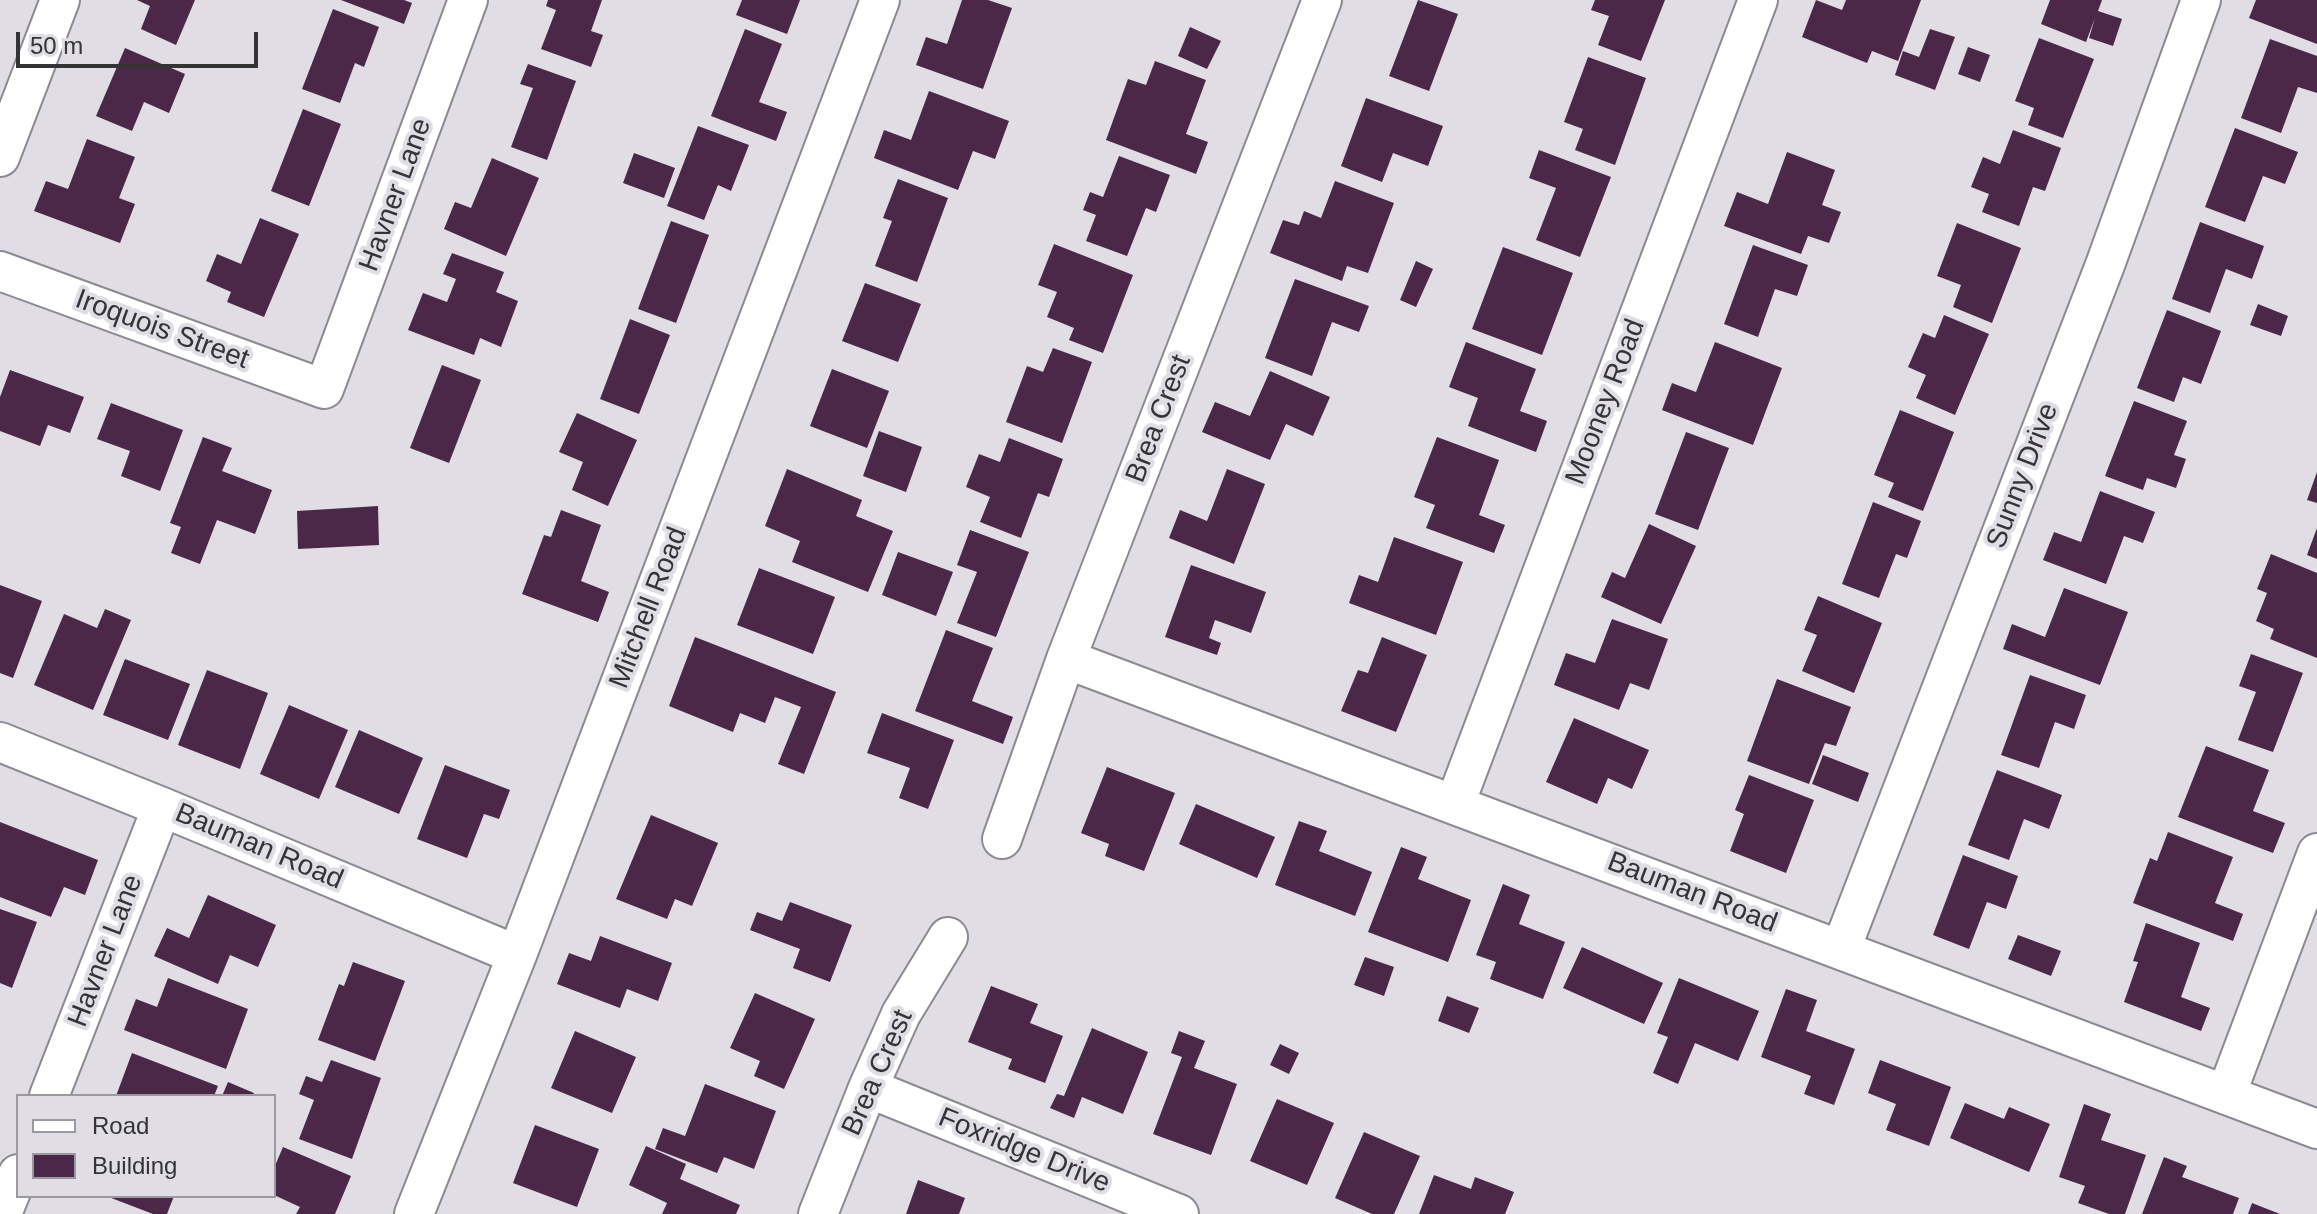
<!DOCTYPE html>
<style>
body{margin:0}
#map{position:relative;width:2317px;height:1214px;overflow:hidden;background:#e0dde5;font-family:Helvetica,sans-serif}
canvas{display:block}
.legend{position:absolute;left:16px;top:1094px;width:260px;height:104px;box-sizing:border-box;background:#e0dde5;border:2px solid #9b999f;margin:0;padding:10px 14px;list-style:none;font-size:24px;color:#343336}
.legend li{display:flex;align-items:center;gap:16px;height:40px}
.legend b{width:40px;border:2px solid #9b999f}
.scale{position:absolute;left:16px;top:32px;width:242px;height:36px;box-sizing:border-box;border:4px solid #343336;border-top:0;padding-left:10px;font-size:24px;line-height:28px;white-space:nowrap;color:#343336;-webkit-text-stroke:6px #e0dde5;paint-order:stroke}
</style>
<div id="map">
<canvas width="2317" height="1214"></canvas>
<ul class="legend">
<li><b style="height:10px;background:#fff"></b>Road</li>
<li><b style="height:22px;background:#4c2848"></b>Building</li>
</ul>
<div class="scale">50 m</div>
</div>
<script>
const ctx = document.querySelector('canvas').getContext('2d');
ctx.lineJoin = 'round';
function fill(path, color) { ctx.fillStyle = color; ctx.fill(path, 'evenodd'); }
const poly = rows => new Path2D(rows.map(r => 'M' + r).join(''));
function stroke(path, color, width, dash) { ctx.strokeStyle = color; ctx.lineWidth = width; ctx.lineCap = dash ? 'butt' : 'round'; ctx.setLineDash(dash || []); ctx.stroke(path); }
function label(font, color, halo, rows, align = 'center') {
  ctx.font = font + ' Helvetica,sans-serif'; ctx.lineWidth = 8; ctx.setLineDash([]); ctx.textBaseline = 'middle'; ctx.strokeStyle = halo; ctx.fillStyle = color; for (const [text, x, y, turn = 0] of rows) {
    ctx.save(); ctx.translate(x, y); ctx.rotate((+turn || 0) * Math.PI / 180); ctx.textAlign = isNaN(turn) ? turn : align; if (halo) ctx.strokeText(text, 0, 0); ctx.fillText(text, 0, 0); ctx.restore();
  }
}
fill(poly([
 [137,0,195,0,176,45,141,29,150,6],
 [341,0,404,0,412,3,404,24],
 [548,0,602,0,591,31,603,35,591,67,541,49,556,10,546,6],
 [742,0,800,0,787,34,736,15],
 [962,0,988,0,1012,8,983,89,916,65,926,37,947,44],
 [1418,0,1458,14,1429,91,1389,76],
 [1595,0,1665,0,1641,61,1598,45,1609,16,1591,10],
 [1816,0,1842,10,1846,0,1921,0,1898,61,1872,51,1867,63,1802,37],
 [2050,0,2102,0,2098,11,2122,19,2113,46,2089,38,2095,18,2086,42,2041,24],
 [2256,0,2317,0,2317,44,2249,18],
 [333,9,379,27,364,67,355,63,340,103,302,89],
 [1190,27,1221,41,1207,69,1178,56],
 [745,29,782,44,759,102,787,112,776,141,711,116],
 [1930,29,1955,37,1935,90,1895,75,1903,51,1919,57],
 [2039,38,2094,59,2063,138,2028,125,2034,108,2015,101],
 [2270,39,2317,56,2317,93,2298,87,2281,133,2241,118],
 [1968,47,1990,55,1980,82,1958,74],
 [125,48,185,74,169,113,144,102,132,131,96,116],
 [1588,57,1646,78,1615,165,1575,150,1583,129,1564,122],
 [1155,61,1206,80,1186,134,1208,142,1196,174,1106,140,1128,79,1146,85],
 [528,64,576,81,547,160,511,147,533,88,520,84],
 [929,91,1009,121,995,159,973,151,958,190,874,158,884,130,911,140],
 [1366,98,1443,126,1428,166,1393,153,1382,182,1341,166],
 [303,109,341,124,309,206,271,191],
 [698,126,749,145,731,191,718,185,704,220,667,206],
 [2235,128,2298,152,2285,184,2263,176,2245,222,2205,207],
 [2013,130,2061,148,2045,191,2033,187,2019,226,1982,212,1989,194,1971,187,1983,157,2000,164],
 [87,139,135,157,119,198,135,204,120,243,34,211,46,181,68,189],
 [1539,150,1611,177,1580,257,1536,240,1556,188,1529,178],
 [1787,152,1835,170,1822,205,1841,212,1829,243,1808,236,1801,254,1724,226,1737,192,1768,204],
 [634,153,675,168,664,198,623,183],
 [1119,156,1170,175,1156,212,1146,208,1127,256,1086,241,1096,215,1083,210,1090,192,1103,197],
 [492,158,539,178,506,256,444,229,455,202,471,208],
 [898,179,948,198,917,282,875,266,892,221,883,218],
 [1335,181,1394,203,1368,273,1347,266,1342,281,1270,253,1283,220,1299,225,1304,211,1321,218],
 [260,218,299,234,264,317,227,302,231,292,206,281,217,254,241,264],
 [671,221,709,235,676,323,638,309],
 [2200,222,2264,246,2252,279,2226,269,2210,313,2172,299],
 [1957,223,2021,248,1992,323,1953,307,1961,285,1937,276],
 [1054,244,1133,275,1103,353,1069,340,1074,328,1047,317,1057,292,1038,285],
 [1753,245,1808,265,1797,296,1775,289,1758,337,1724,324],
 [1503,247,1573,273,1542,355,1472,329],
 [452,253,504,272,496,292,518,301,501,347,480,338,474,355,408,330,423,293,447,302,456,279,443,274],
 [1416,261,1433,269,1416,307,1400,300],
 [1295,279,1369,306,1359,332,1332,322,1312,376,1265,358],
 [865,283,921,304,898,362,842,341],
 [2258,304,2288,316,2281,336,2250,325],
 [2167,310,2221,331,2201,384,2183,377,2174,402,2137,388],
 [1944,315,1989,334,1955,415,1916,398,1926,375,1908,367,1923,333,1935,338],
 [630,319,670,335,639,414,600,399],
 [1466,342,1536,369,1520,411,1547,421,1536,452,1468,426,1478,398,1449,387],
 [1715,342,1782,368,1753,445,1662,410,1672,383,1696,392],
 [1053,348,1092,362,1062,443,1006,422,1027,366,1043,372],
 [442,365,481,380,449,463,410,448],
 [832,369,889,391,867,448,810,426],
 [10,370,84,397,70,433,48,425,40,446,0,431,0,397],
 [1270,371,1330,397,1313,436,1286,424,1270,460,1202,432,1215,402,1250,416],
 [2134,401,2187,421,2174,455,2186,459,2176,488,2147,478,2143,490,2105,476],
 [111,403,183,430,160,491,121,476,130,451,97,439],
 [1900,410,1954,432,1923,511,1888,497,1894,483,1874,475],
 [577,413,637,440,608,506,572,490,583,462,559,452],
 [879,431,922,447,906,492,863,476],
 [1686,432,1729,448,1698,530,1655,514],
 [203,437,232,448,222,471,272,490,255,534,217,520,200,564,171,553,181,527,170,523],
 [1437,437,1499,460,1479,515,1505,525,1494,553,1426,528,1435,505,1414,497],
 [1009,438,1063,459,1049,497,1038,493,1021,538,980,522,990,497,966,487,979,454,1000,462],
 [787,469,862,500,856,516,893,531,868,592,792,562,800,541,765,526],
 [1227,469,1265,484,1234,564,1169,538,1180,510,1207,521],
 [2317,472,2317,503,2307,500],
 [2100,491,2155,512,2143,543,2124,536,2106,584,2043,560,2054,532,2081,542],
 [1873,502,1921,521,1907,558,1896,554,1879,598,1842,584],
 [378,506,379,545,298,549,297,511],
 [561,510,601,525,581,581,609,592,598,622,522,594,544,535,551,537],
 [1649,524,1696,546,1661,624,1601,597,1612,572,1625,578],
 [2317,528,2317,559,2307,555],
 [970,530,1029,552,996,637,957,623,977,572,957,565],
 [1394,537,1463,562,1436,635,1349,603,1359,575,1378,582],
 [898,552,953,572,936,616,882,595],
 [2271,554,2317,573,2317,658,2270,639,2274,629,2256,621,2267,593,2257,589],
 [1191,565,1266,592,1251,633,1215,620,1209,638,1221,643,1217,655,1165,637],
 [759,568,835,597,813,654,737,625],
 [0,585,42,601,13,678,0,673],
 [2064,588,2128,612,2100,685,2003,649,2012,624,2045,637],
 [1818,596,1882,623,1854,693,1802,671,1817,635,1804,630],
 [105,609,131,620,93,710,34,685,64,614,97,628],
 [1612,619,1668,639,1649,690,1630,683,1619,710,1554,685,1566,653,1595,663],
 [946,630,993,648,972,701,1013,717,1003,744,915,711],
 [695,637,836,692,804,774,778,764,801,707,775,697,765,723,740,713,733,732,669,706],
 [1382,637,1427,655,1396,732,1341,711,1358,670,1368,673],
 [2251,654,2303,673,2273,752,2238,740,2256,692,2239,686],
 [125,659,190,684,168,740,103,715],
 [207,670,268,693,240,769,178,745],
 [2030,675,2086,695,2074,729,2055,722,2039,768,2001,755],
 [1777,679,1851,707,1836,746,1825,743,1809,784,1747,761],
 [289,705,348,730,319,799,260,774],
 [882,713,954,740,928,809,899,798,910,768,867,753],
 [1574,718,1649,750,1632,789,1608,778,1597,804,1546,782],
 [359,730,423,758,399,814,335,787],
 [2206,746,2269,770,2253,811,2285,823,2273,853,2178,817],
 [1823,755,1869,773,1858,802,1812,784],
 [445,765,510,790,499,819,484,814,467,858,417,839],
 [1107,767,1175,793,1144,871,1105,856,1109,844,1081,833],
 [1997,770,2062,795,2049,829,2024,819,2009,860,1968,845],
 [1749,775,1814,800,1786,873,1730,851,1744,814,1735,810],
 [1196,804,1275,837,1257,878,1179,844],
 [651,815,718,843,692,906,675,899,667,919,616,899],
 [1299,821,1327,831,1319,851,1372,872,1355,916,1275,885],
 [0,822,98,860,85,895,64,887,51,917,0,897],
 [2168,832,2233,857,2215,903,2243,914,2233,941,2133,903,2150,858,2157,861],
 [1401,847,1427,857,1418,879,1471,900,1448,962,1368,932],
 [1963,855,2018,876,2006,909,1987,902,1969,949,1933,935],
 [1503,884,1530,895,1519,924,1565,942,1543,999,1490,979,1496,962,1476,955],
 [208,895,276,925,258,967,230,955,218,984,154,956,167,928,189,938],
 [790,902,852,925,830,982,793,968,800,949,750,930,757,912,782,921],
 [0,909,37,922,12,988,0,983],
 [2146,923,2200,943,2181,997,2210,1008,2201,1031,2124,1002,2138,962,2133,961],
 [2018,935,2061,951,2051,976,2008,959],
 [600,936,672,963,658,1001,627,989,620,1008,557,984,569,953,591,961],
 [1582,947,1663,983,1644,1024,1563,988],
 [1365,957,1394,967,1384,996,1354,985],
 [353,962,405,981,375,1061,318,1040,339,984,344,986],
 [168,978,248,1009,226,1069,124,1030,136,999,157,1007],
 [1679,978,1759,1011,1738,1061,1695,1043,1678,1084,1653,1073,1668,1037,1657,1033],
 [991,986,1038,1004,1030,1023,1063,1036,1045,1083,1008,1069,1012,1059,968,1042],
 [1786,989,1817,1000,1806,1031,1855,1049,1834,1105,1804,1094,1811,1076,1761,1057],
 [755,993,815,1019,784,1089,754,1076,760,1061,730,1048],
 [1447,996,1479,1008,1469,1033,1438,1021],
 [1092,1028,1148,1052,1123,1114,1082,1097,1074,1118,1050,1108,1057,1094,1064,1096],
 [575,1031,636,1057,612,1113,551,1088],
 [1179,1031,1205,1041,1194,1068,1237,1084,1211,1155,1153,1134,1182,1057,1171,1053],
 [1280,1044,1299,1053,1289,1074,1270,1065],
 [132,1053,218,1086,214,1096,116,1096],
 [331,1060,381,1078,352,1159,299,1139,314,1100,299,1094,306,1076,322,1082],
 [1880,1060,1951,1087,1929,1146,1886,1130,1896,1104,1868,1093],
 [228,1082,254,1093,253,1096,222,1096],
 [705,1084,776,1111,754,1169,724,1157,717,1173,655,1149,663,1128,685,1136],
 [1277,1099,1334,1123,1307,1185,1250,1161],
 [1965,1103,2004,1119,2009,1107,2050,1124,2029,1172,1950,1138],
 [2084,1104,2111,1114,2101,1140,2146,1155,2125,1214,2109,1214,2078,1203,2085,1186,2059,1177],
 [535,1125,599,1149,577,1207,513,1183],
 [1364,1132,1420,1156,1394,1214,1372,1214,1335,1198],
 [646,1146,686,1164,680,1179,740,1205,736,1214,662,1214,667,1203,629,1185],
 [283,1147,351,1176,335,1214,296,1214,300,1207,274,1195,274,1168],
 [2164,1157,2187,1166,2182,1177,2239,1198,2233,1214,2142,1214],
 [1434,1175,1471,1189,1475,1177,1514,1192,1505,1214,1419,1214],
 [918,1180,965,1198,959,1214,906,1214],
 [106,1196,174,1196,167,1214,153,1214],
 [2252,1203,2280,1214,2248,1214]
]), '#4c2848');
const minor = poly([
 [0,157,60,0],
 [0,271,324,389,468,0],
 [1066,659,2317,1129],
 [0,742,162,807,517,955],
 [1455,804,1758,0],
 [1002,839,1066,659,1322,0],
 [1841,949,2105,265,2201,0],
 [868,1088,1179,1214],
 [2226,1095,2317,853],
 [49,1096,162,807],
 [2,1214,18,1174],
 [414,1214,517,955,880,0],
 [818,1214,868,1088,901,1014,948,937]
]);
stroke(minor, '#8c8991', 42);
stroke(minor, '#fff', 38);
label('28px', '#343336', '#e0dde5', [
 ["Havner Lane",396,195,-70],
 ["Iroquois Street",162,330,20],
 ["Mooney Road",1606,402,-69],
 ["Brea Crest",1159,419,-69],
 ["Sunny Drive",2023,476,-69],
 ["Mitchell Road",649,608,-69],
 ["Bauman Road",259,847,23],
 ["Bauman Road",1692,893,21],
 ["Havner Lane",106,951,-69],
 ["Brea Crest",878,1073,-66],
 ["Foxridge Drive",1024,1151,22]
]);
</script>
